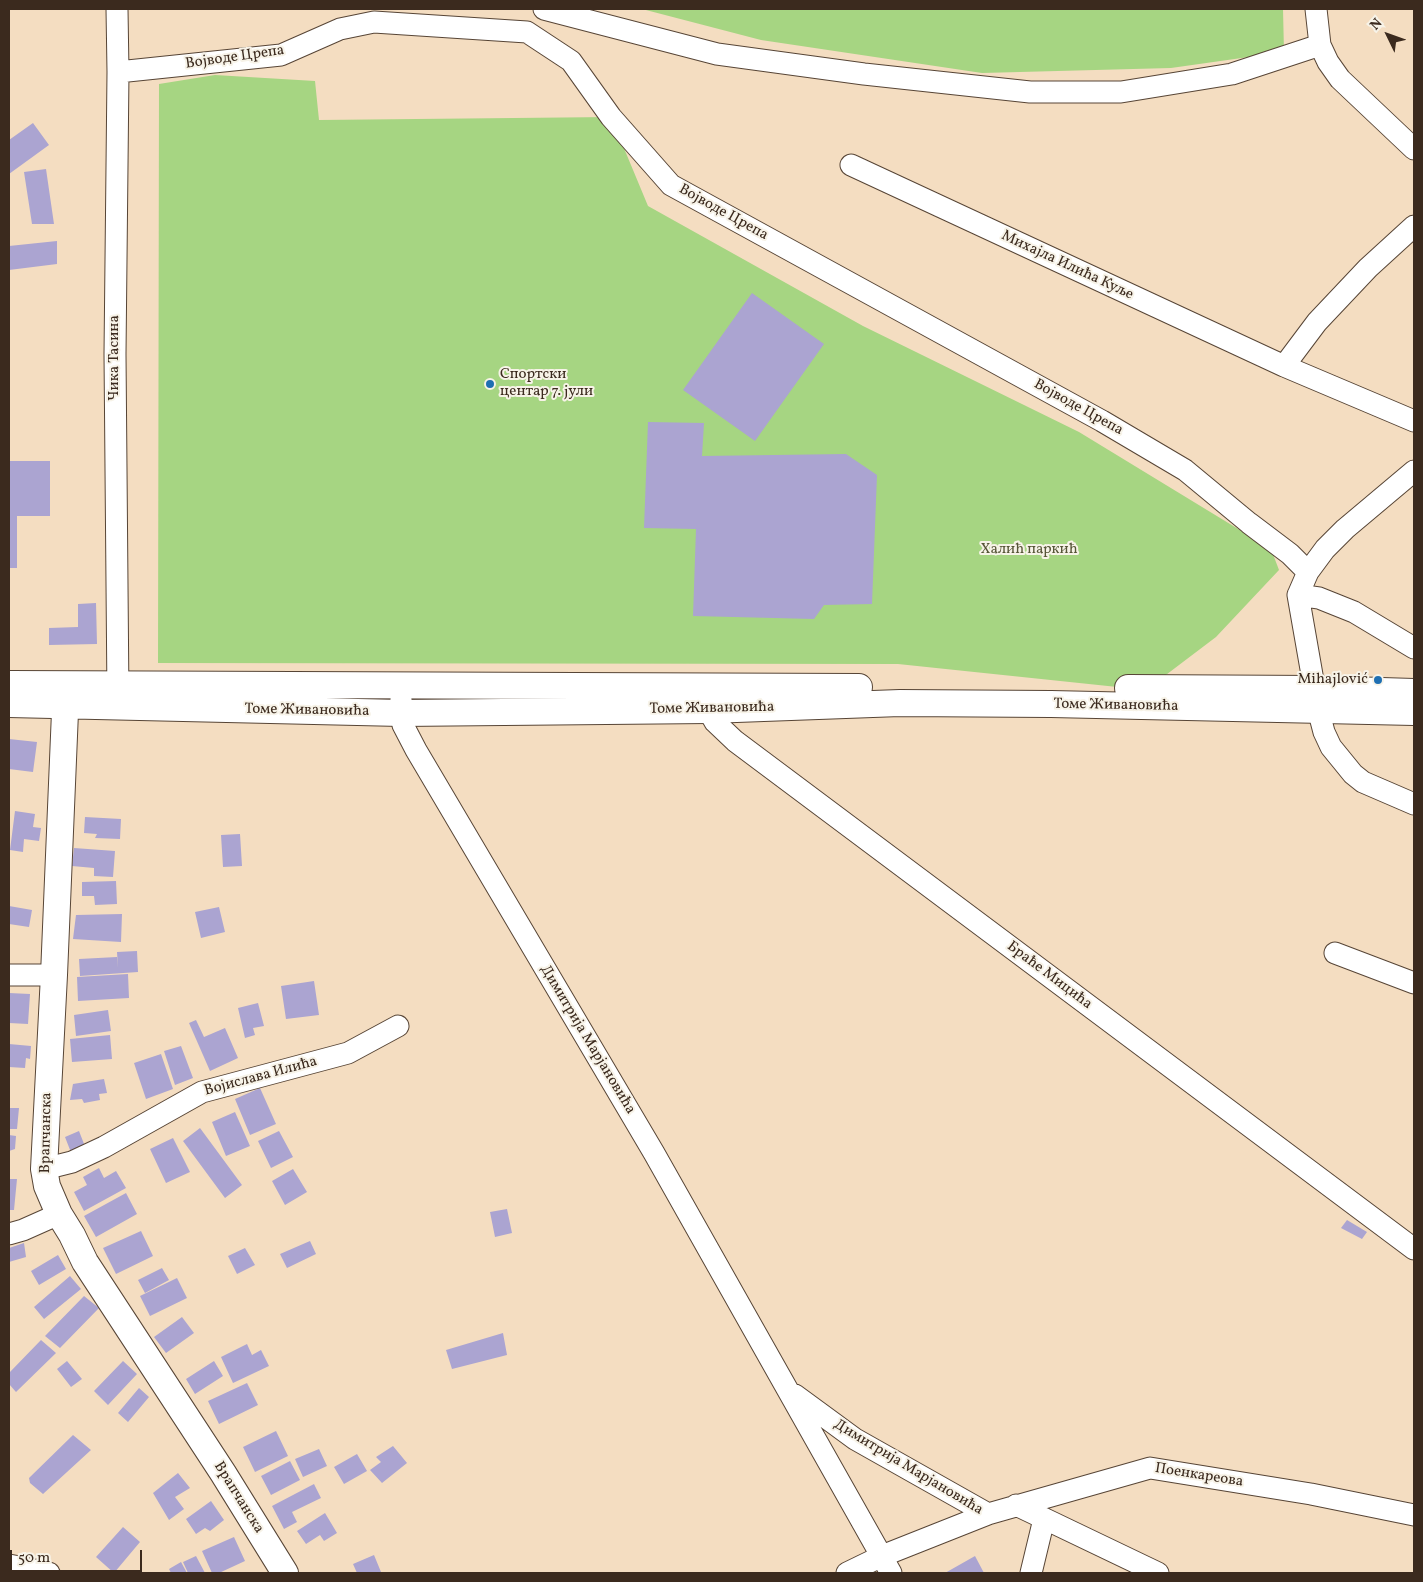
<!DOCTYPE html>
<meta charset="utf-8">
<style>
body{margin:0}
#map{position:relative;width:1423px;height:1582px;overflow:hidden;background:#f4ddc1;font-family:Vollkorn,serif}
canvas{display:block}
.frame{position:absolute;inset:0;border:10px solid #3b2a1e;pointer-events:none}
.north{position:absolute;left:1363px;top:10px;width:50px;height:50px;-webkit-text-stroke:4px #f7f3e8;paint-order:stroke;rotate:312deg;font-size:14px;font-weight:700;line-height:20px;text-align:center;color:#3b2a1e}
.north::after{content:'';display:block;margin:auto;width:18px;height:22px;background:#3b2a1e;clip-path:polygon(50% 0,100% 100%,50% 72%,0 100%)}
.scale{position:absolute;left:10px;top:1550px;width:132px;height:22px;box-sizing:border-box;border:2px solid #3b2a1e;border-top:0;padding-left:6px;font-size:15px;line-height:18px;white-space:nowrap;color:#3b2a1e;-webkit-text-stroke:4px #f7f3e8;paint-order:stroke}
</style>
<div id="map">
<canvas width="1423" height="1582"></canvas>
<div class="frame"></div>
<div class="north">N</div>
<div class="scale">50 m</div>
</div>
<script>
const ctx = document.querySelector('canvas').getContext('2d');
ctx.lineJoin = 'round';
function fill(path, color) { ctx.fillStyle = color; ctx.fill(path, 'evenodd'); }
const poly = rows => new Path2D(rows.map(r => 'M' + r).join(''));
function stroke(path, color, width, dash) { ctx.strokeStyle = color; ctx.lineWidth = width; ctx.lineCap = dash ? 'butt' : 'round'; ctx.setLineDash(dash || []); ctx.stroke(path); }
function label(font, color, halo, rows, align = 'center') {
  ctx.font = font + ' Vollkorn,serif'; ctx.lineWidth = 4; ctx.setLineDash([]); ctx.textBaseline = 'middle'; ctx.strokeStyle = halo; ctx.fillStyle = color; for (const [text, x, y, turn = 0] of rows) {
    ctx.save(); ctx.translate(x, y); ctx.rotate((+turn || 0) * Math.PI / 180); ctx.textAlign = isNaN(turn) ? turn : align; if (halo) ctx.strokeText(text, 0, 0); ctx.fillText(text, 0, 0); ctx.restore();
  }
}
fill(poly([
 [642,9,1283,9,1284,52,1171,68,982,73,761,40],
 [215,75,315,81,319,120,611,117,648,206,863,326,1079,432,1271,549,1279,570,1216,637,1146,690,898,664,158,663,159,84]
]), '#a6d582');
fill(poly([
 [33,123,49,145,9,174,9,140],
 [46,169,54,224,32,224,24,172],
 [57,241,57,264,9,270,9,246],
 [752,293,824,344,755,441,683,390],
 [648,422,704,423,702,456,846,454,877,475,872,604,824,605,814,619,693,616,696,529,644,528],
 [9,461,50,461,50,516,17,516,17,568,9,568],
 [96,603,97,644,49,645,49,628,78,627,78,604],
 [9,739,37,742,33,772,9,769],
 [15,811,35,814,33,827,41,828,39,841,24,839,23,852,10,850],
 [85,817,121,819,120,839,95,838,97,834,84,833],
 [240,834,242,866,223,867,221,835],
 [74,848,115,851,113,877,94,876,94,868,72,866],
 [116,881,117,904,95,905,94,896,82,896,82,882],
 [9,906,32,910,29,927,9,924],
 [219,907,225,932,201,938,195,912],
 [122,914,121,942,73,939,76,915],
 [137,951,138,972,80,976,79,959,117,957,118,968,117,952],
 [128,974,129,998,78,1001,77,977],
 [314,981,319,1015,286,1019,281,986],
 [9,993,30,994,28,1024,9,1023],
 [258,1003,264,1026,253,1028,255,1035,245,1038,238,1008],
 [108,1010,111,1031,76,1036,74,1015],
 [196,1020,204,1037,225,1028,238,1058,210,1071,189,1023],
 [110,1035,112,1059,72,1062,70,1039],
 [9,1044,31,1046,30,1059,26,1058,25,1068,9,1067],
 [181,1046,193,1078,175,1085,164,1051],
 [161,1054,173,1089,146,1099,134,1063],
 [104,1079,107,1093,99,1094,100,1100,84,1103,82,1099,70,1100,73,1084],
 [260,1088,276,1124,250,1135,235,1099],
 [9,1108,19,1108,17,1129,9,1129],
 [235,1112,250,1146,226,1156,212,1122],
 [200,1128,242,1185,225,1198,183,1141],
 [79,1131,86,1149,72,1155,65,1137],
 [279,1131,293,1157,271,1168,258,1141],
 [9,1135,16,1136,15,1149,9,1151],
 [173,1138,190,1172,166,1183,150,1149],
 [99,1168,104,1178,116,1171,126,1188,84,1211,74,1192,87,1185,83,1177],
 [293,1169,307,1192,285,1205,272,1181],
 [9,1179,17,1179,14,1210,9,1210],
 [126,1193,137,1214,96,1237,84,1216],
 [507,1209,512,1233,495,1237,490,1212],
 [1347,1220,1367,1232,1362,1239,1341,1228],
 [141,1231,153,1256,116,1274,103,1248],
 [310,1241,316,1254,287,1268,280,1254],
 [24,1243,26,1257,9,1262,9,1248],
 [245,1248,255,1265,237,1274,228,1256],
 [58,1255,66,1269,39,1285,31,1271],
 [162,1268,169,1280,145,1293,138,1280],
 [70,1276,81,1289,44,1319,34,1307],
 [177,1278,187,1298,150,1316,140,1296],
 [84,1296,99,1308,60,1348,45,1336],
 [182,1317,194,1333,166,1353,154,1337],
 [503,1333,507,1355,452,1369,446,1350],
 [41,1340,56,1353,16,1392,9,1384,9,1373],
 [247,1344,252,1355,261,1350,269,1366,233,1383,221,1357],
 [67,1361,82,1379,71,1387,57,1369],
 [123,1361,137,1374,108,1405,94,1391],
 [214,1361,223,1376,195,1394,186,1379],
 [247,1383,258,1405,219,1424,208,1401],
 [139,1388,149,1397,128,1422,118,1413],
 [276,1431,288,1456,255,1472,243,1447],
 [73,1435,91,1450,43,1494,30,1483,29,1478],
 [393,1446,407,1463,382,1483,370,1470,381,1462,376,1457],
 [319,1449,327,1466,303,1477,295,1459],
 [357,1454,367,1471,344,1484,334,1467],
 [290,1461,300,1480,271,1495,261,1476],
 [178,1473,190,1488,175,1497,184,1509,169,1520,153,1493],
 [314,1484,321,1498,292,1512,297,1522,284,1529,272,1506],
 [211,1501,224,1520,210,1531,205,1528,196,1534,186,1519],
 [325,1513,337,1533,324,1541,320,1535,306,1544,297,1531],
 [123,1527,140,1542,114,1573,96,1557],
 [234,1537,245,1561,219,1573,212,1573,202,1551],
 [374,1555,381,1572,357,1573,353,1564],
 [196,1556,205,1573,188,1573,183,1562],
 [975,1556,984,1573,945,1573],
 [181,1562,187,1573,171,1573,169,1569]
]), '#aba4d1');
const minor = poly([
 [117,9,118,72,115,354,118,699],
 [544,9,717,54,864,74,1030,92,1121,92,1232,74,1320,45],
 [1316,9,1320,45,1328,62,1340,79,1414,149],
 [118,72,281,55,340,29,374,22,527,32,571,61,611,117,671,185,1102,421,1185,470,1249,523,1290,554,1308,572],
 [851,165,1284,366,1414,421],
 [1284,366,1317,322,1368,268,1414,226],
 [1414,471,1345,529,1325,549,1308,572,1298,595,1318,709,1324,732,1331,747,1353,774,1363,782,1414,804],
 [1298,595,1319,598,1354,612,1414,648],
 [708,697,711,715,715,722,735,741,1414,1249],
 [401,699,401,713,403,725,416,750,654,1153,891,1573],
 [1335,953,1414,983],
 [9,975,54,975],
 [44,1169,72,1162,104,1147,202,1092,348,1053,398,1026],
 [9,1234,23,1230,59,1214],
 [795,1395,855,1439,988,1514],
 [1016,1505,1158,1573],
 [9,1565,49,1573],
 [847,1573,882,1556,988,1514,1150,1468,1311,1494,1414,1515],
 [1031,1573,1044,1519]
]);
const major = poly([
 [9,684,859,687],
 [66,688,54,975,44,1169,47,1186,59,1214,72,1235,85,1262,223,1473,285,1573],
 [1128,688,1316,689,1414,692],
 [9,704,401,713,709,710,900,703,1051,704,1414,712]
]);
stroke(minor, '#574536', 23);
stroke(major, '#574536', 28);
stroke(minor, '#fff', 21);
stroke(major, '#fff', 26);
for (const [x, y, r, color] of [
 [490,384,5,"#1f6fb2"],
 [1378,680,5,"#1f6fb2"]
]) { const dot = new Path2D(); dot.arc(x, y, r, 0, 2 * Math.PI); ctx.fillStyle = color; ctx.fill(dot); stroke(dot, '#f7f3e8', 2); }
label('15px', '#3b2a1e', '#f7f3e8', [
 ["Војводе Црепа",235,58,-8],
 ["Војводе Црепа",723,213,29],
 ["Михајла Илића Куље",1067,266,25],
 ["Чика Тасина",115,358,-90],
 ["Војводе Црепа",1078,408,29],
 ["Томе Живановића",1116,706,1],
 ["Томе Живановића",712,709,-1],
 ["Томе Живановића",307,711,1],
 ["Браће Мицића",1049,976,37],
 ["Димитрија Марјановића",587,1040,59],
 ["Војислава Илића",261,1077,-15],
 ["Врапчанска",47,1133,-89],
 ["Димитрија Марјановића",908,1468,31],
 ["Поенкареова",1199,1476,9],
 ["Врапчанска",238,1498,58]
]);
label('15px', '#3b2a1e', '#f7f3e8', [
 ["Спортски",500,375],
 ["центар 7. јули",500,392],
 ["Mihajlović",1368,680,"right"]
], 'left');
label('15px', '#565537', '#f7f3e8', [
 ["Халић паркић",1029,550]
]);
</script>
